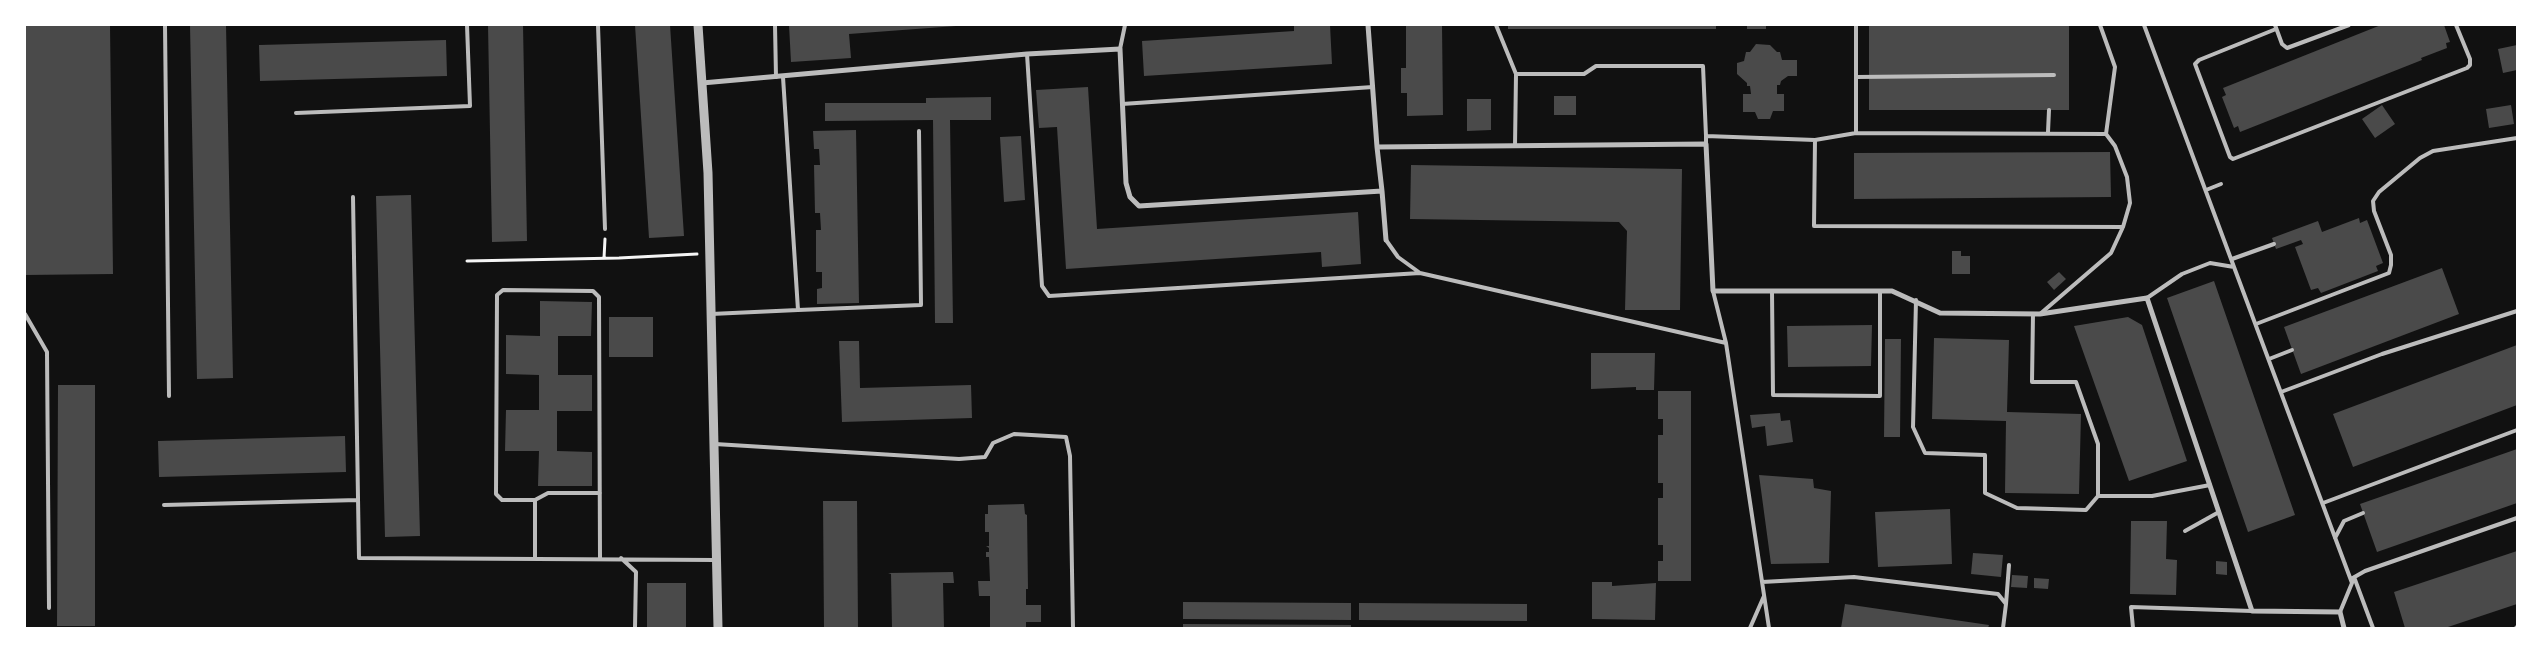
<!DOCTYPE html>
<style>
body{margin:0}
#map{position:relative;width:2542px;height:653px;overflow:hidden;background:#111;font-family:Manrope,sans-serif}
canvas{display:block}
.frame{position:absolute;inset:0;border:26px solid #fff;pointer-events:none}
</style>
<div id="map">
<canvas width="2542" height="653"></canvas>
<div class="frame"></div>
</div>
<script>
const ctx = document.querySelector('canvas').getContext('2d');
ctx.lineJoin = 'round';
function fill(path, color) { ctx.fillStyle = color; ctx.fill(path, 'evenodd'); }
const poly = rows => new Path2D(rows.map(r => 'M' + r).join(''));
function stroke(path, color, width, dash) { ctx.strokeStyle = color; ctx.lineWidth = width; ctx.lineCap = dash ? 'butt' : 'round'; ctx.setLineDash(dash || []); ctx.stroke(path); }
fill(poly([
 [25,25,110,25,113,274,25,275],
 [190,25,226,25,233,378,197,379],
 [488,25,523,25,527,241,492,242],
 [635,25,670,25,684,236,649,238],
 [789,25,956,25,956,26,849,34,851,58,791,62],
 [1294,25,1330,25,1332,64,1144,76,1142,41,1294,31],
 [1406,25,1442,25,1443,115,1407,116,1407,93,1401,93,1401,68,1406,68],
 [1508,25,1716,25,1716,29,1508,29],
 [1747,25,1766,25,1766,29,1747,29],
 [1869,25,2069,25,2069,110,1869,110],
 [2381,25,2444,25,2450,42,2446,43,2447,48,2421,58,2422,60,2240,132,2238,126,2234,128,2222,97,2226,95,2223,88],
 [446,40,447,76,260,81,259,45],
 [1756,44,1770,45,1777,52,1780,52,1782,60,1797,60,1797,76,1788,76,1781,81,1780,85,1777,85,1777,94,1784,94,1784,111,1773,111,1770,119,1758,119,1755,112,1743,112,1743,94,1751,94,1750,86,1747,86,1747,83,1737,74,1737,63,1744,61,1746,52,1750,52],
 [2517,45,2517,70,2503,73,2498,49],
 [1088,87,1097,229,1358,212,1361,264,1322,267,1321,252,1066,269,1057,127,1039,128,1036,90],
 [1554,96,1576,96,1576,115,1554,115],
 [991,97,991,120,950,120,953,323,935,323,933,120,825,121,825,103,926,103,926,98],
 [1467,99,1491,99,1491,130,1467,131],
 [2382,105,2395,124,2375,138,2362,119],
 [2511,105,2514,124,2489,128,2486,109],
 [856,130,859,303,817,304,817,289,822,288,822,272,816,272,816,230,821,230,820,213,815,213,814,165,820,165,819,149,814,149,813,131],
 [1021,136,1025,200,1004,202,1000,137],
 [2110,152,2111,197,1854,199,1854,153],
 [1411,165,1682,169,1680,310,1625,310,1627,231,1619,222,1410,219],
 [411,195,420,536,385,537,376,196],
 [2359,218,2360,223,2367,220,2383,263,2376,266,2378,271,2321,293,2318,288,2311,290,2295,247,2303,244,2301,240,2276,249,2272,238,2318,221,2322,232],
 [1952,251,1961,251,1961,256,1970,256,1970,274,1952,274],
 [2442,268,2459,314,2301,374,2284,327],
 [2059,272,2066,279,2054,290,2047,282],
 [2214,281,2295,515,2248,532,2167,298],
 [540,301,592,302,591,336,558,336,558,375,592,375,592,411,557,411,557,451,592,452,592,486,538,486,539,451,505,451,506,410,539,410,539,375,506,374,506,335,540,336],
 [609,317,653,317,653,357,609,357],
 [2128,317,2142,325,2187,461,2129,481,2074,326],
 [1872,325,1871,366,1788,367,1787,326],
 [1934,338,2009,340,2007,412,2081,414,2079,494,2005,493,2006,421,1932,419],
 [1885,339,1901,339,1900,437,1884,437],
 [839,341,859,341,860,388,971,385,972,418,842,422],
 [2517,345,2517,405,2353,467,2333,414],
 [1591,353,1655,353,1654,390,1636,390,1636,387,1591,389],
 [58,385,95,385,95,626,57,626],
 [1658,391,1691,391,1691,581,1658,581,1658,561,1663,561,1663,545,1658,545,1658,498,1663,498,1663,483,1658,483,1658,435,1663,435,1663,419,1658,419],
 [1780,413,1781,421,1790,420,1793,442,1767,446,1765,426,1752,428,1750,415],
 [345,436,346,472,159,477,158,441],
 [2517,449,2517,503,2377,552,2360,504],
 [1759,475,1813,479,1814,488,1831,491,1829,563,1771,564],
 [823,501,857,501,858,628,824,628],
 [1024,504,1025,514,1027,515,1028,589,1026,589,1026,605,1041,605,1041,622,1026,622,1026,628,990,628,990,596,979,596,978,581,990,581,989,557,986,557,986,552,989,552,989,548,986,546,989,546,989,532,985,532,985,514,988,514,988,505],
 [1950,509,1952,564,1878,567,1875,512],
 [2131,521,2167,521,2166,559,2177,560,2176,595,2130,594],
 [2517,551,2517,604,2445,628,2405,628,2394,592],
 [1973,553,2003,555,2001,577,1971,574],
 [2216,561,2227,562,2227,575,2216,574],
 [953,572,954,583,943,583,944,628,892,628,891,574,888,573],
 [2012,575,2028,576,2027,588,2011,587],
 [2034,578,2049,579,2048,589,2034,588],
 [1592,582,1612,582,1612,586,1656,583,1655,620,1592,619],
 [647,583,686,583,686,628,647,628],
 [1183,602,1351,603,1351,620,1183,619],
 [1359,603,1527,604,1527,621,1359,620],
 [1845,604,1989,625,1988,628,1841,628],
 [1183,624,1351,625,1351,628,1183,628]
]), '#4a4a4a');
stroke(poly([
 [604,258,605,239],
 [467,261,619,258,697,254]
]), '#f5f5f5', 3);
stroke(poly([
 [165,25,169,396],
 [598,25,605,229],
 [775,25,776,77],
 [1496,25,1516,74,1584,74,1596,66,1703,66,1706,136],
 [1856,25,1856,133],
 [2100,25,2115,67,2106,134],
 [2144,25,2234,267],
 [2275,25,2282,44,2287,48,2349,25],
 [2276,29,2199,60,2195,64,2230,157,2233,159,2467,68,2470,65,2470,59,2456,25],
 [1120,49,1125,25],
 [1027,54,1042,286,1049,296,1420,273],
 [1856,77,2054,75],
 [1122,104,1373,87],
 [296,113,470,106,467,25],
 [2048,132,2049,110],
 [1815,140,1814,226,2123,227],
 [1706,144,1706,136,1815,140,1856,133,2106,134,2115,146,2127,177,2130,203,2123,227,2111,253,2040,314],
 [1515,146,1516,74],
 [2206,190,2221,184],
 [353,197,359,558,715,560],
 [1386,240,1398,257,1420,273,1726,343],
 [2232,259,2274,244],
 [1713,291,1726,343,1769,628],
 [1772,291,1773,395,1880,396,1880,291],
 [2147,298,2182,274,2210,263,2234,267,2352,583,2340,612],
 [1916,300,1913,427,1925,453,1985,455,1985,493,2017,508,2086,510,2098,496,2098,444,2076,382,2032,382,2033,314],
 [798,310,921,305,919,131],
 [25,314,47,352,49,608],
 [711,314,798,310,783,77],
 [2256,324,2389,273,2391,265,2391,255,2374,211,2373,201,2379,192,2420,158,2433,151,2517,138],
 [2269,359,2292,350],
 [2281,392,2382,354,2517,311],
 [715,444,959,459,985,457,993,443,1014,434,1066,437,1070,456,1073,628],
 [2098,496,2152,496,2210,485],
 [535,500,548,493,600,493],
 [2323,503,2517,430],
 [164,505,358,500],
 [2185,531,2219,512],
 [2335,538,2344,521,2363,513],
 [535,558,535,500,502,500,496,494,497,295,503,290,593,291,599,297,600,558],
 [621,558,636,572,635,628],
 [2354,577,2373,628],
 [2351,579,2365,571,2517,518],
 [1762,582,1854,577,1998,594,2006,604,2003,628],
 [2006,604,2009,565],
 [1750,628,1764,596],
 [2133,628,2131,607,2252,611],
 [2516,628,2517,627]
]), '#bcbcbc', 4);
stroke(poly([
 [1368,25,1377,147],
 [702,83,1027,54,1120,49,1126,183,1130,197,1139,206,1382,191,1377,147,1706,144,1713,291,1892,291,1940,313,2040,314,2147,298,2252,611,2340,612,2344,628],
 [1382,191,1386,240]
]), '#bcbcbc', 5);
stroke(poly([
 [698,25,708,173,718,628]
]), '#bcbcbc', 9);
</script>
